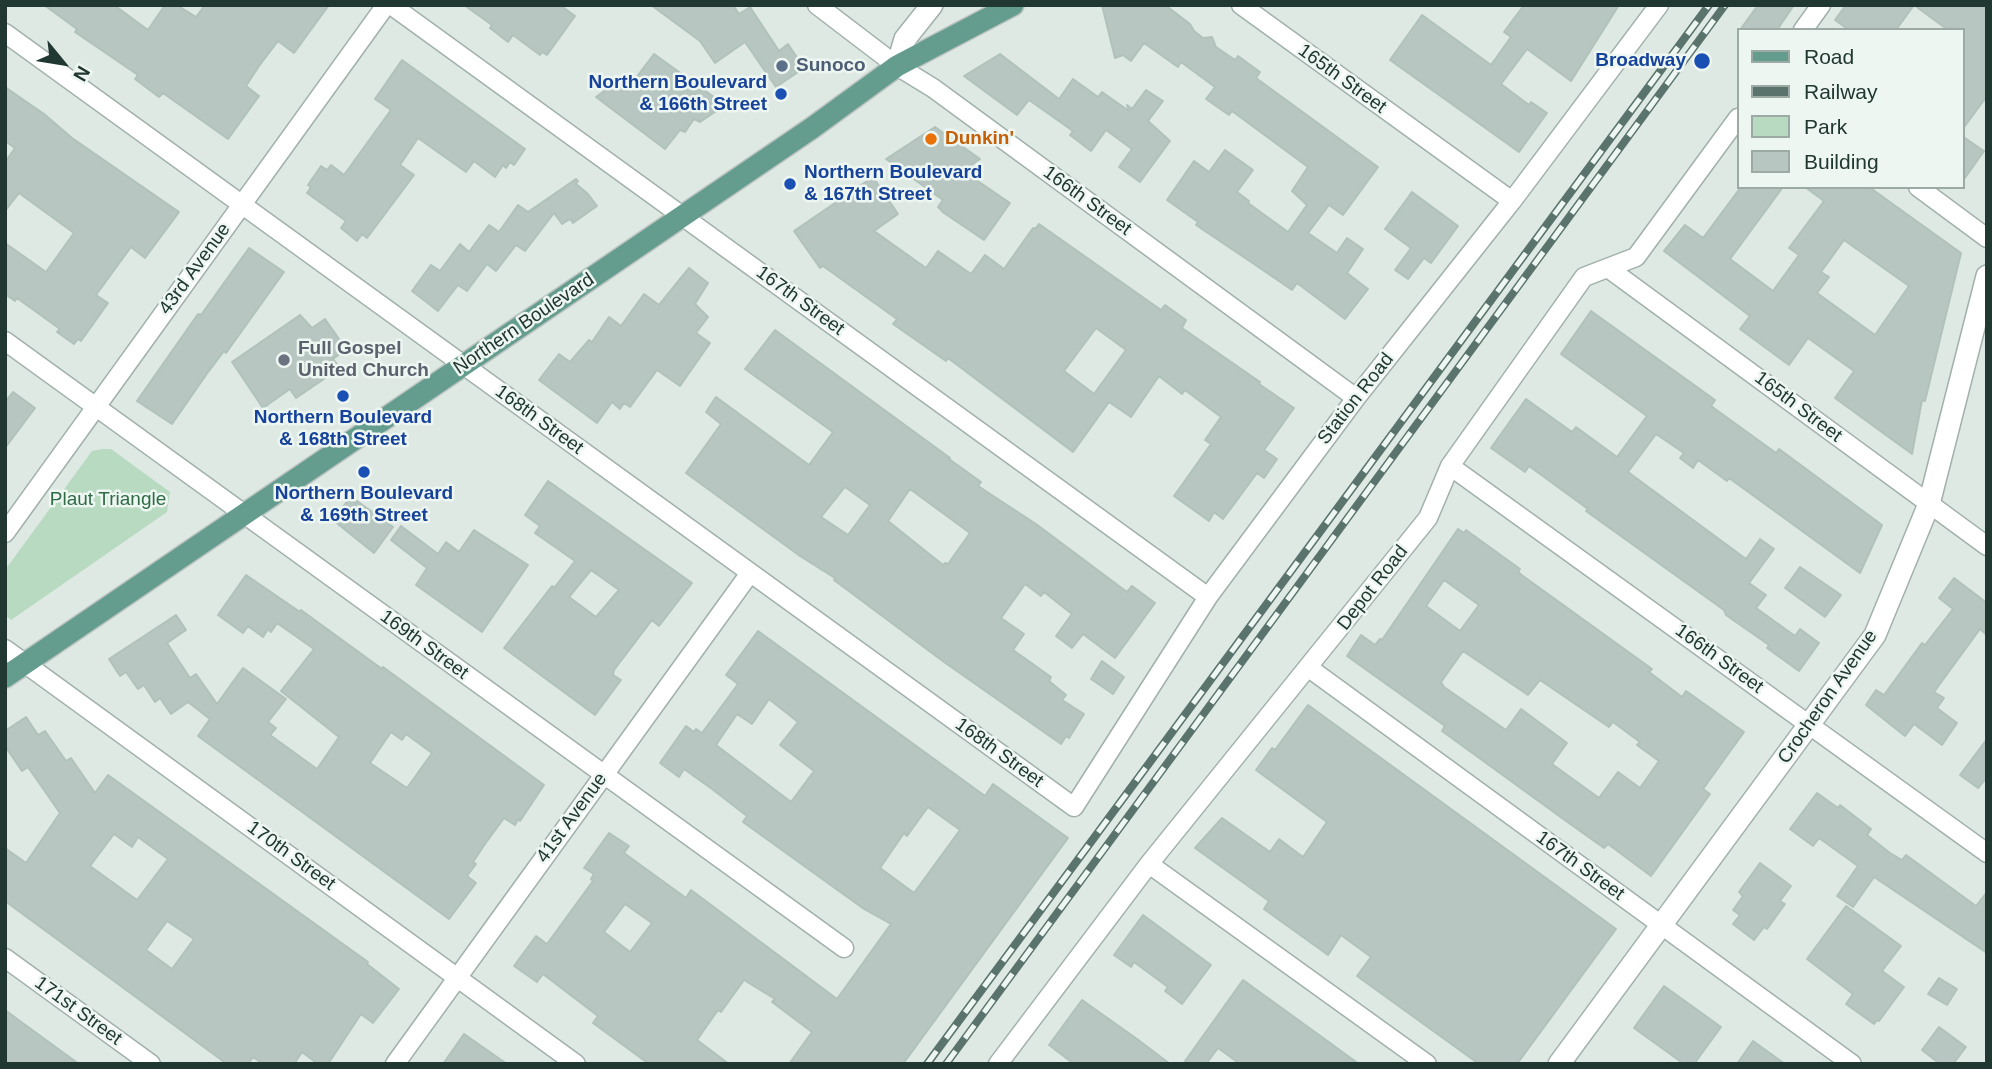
<!DOCTYPE html>
<style>
body{margin:0}
#map{position:relative;width:1992px;height:1069px;overflow:hidden;background:#dee9e4;font-family:Arial,sans-serif}
canvas{display:block}
.frame{position:absolute;inset:0;border:7px solid #203831;pointer-events:none}
.legend{position:absolute;left:1737px;top:28px;width:228px;height:161px;box-sizing:border-box;background:#eef6f2;border:2px solid #9caaa5;margin:0;padding:9px 12px;list-style:none;font-size:21px;color:#203831}
.legend li{display:flex;align-items:center;gap:14px;height:35px}
.legend b{width:35px;border:2px solid #9caaa5}
.north{position:absolute;left:28px;top:28px;width:70px;height:70px;-webkit-text-stroke:5px #eef6f2;paint-order:stroke;rotate:120deg;font-size:19px;font-weight:700;line-height:28px;text-align:center;color:#203831}
.north::after{content:'';display:block;margin:auto;width:24px;height:32px;background:#203831;clip-path:polygon(50% 0,100% 100%,50% 72%,0 100%)}
</style>
<div id="map">
<canvas width="1992" height="1069"></canvas>
<div class="frame"></div>
<ul class="legend">
<li><b style="height:9px;background:#649d8e"></b>Road</li>
<li><b style="height:9px;background:#5a746d"></b>Railway</li>
<li><b style="height:19px;background:#b7dac1"></b>Park</li>
<li><b style="height:19px;background:#b7c6c0"></b>Building</li>
</ul>
<div class="north">N</div>
</div>
<script>
const ctx = document.querySelector('canvas').getContext('2d');
ctx.lineJoin = 'round';
function fill(path, color) { ctx.fillStyle = color; ctx.fill(path, 'evenodd'); }
const poly = rows => new Path2D(rows.map(r => 'M' + r).join(''));
function stroke(path, color, width, dash) { ctx.strokeStyle = color; ctx.lineWidth = width; ctx.lineCap = dash ? 'butt' : 'round'; ctx.setLineDash(dash || []); ctx.stroke(path); }
function label(font, color, halo, rows, align = 'center') {
  ctx.font = font + ' Arial,sans-serif'; ctx.lineWidth = 5; ctx.setLineDash([]); ctx.textBaseline = 'middle'; ctx.strokeStyle = halo; ctx.fillStyle = color; for (const [text, x, y, turn = 0] of rows) {
    ctx.save(); ctx.translate(x, y); ctx.rotate((+turn || 0) * Math.PI / 180); ctx.textAlign = isNaN(turn) ? turn : align; if (halo) ctx.strokeText(text, 0, 0); ctx.fillText(text, 0, 0); ctx.restore();
  }
}
fill(poly([
 [102,449,111,449,170,492,167,512,11,620,5,615,5,570,92,451]
]), '#b7dac1');
const building = poly([
 [44,5,114,5,148,30,165,5,177,5,196,17,205,5,329,5,294,53,278,41,259,66,246,86,259,96,228,139,163,93,159,97,135,79,138,75,75,32,77,29,44,5],
 [464,5,560,5,575,16,547,55,542,52,540,55,513,35,508,42,490,28,492,25,464,5],
 [651,5,733,5,739,14,750,7,779,51,788,44,804,68,776,87,745,42,715,63,700,41,651,5],
 [1102,5,1165,5,1190,24,1194,31,1203,38,1212,37,1216,47,1235,60,1238,56,1260,72,1256,78,1378,167,1343,215,1329,205,1308,233,1337,253,1347,238,1363,249,1347,273,1368,289,1345,319,1297,283,1292,290,1254,264,1196,225,1198,222,1167,200,1194,161,1209,172,1225,150,1253,170,1237,192,1249,201,1248,203,1288,232,1307,205,1292,191,1308,167,1232,111,1229,115,1206,99,1215,87,1181,62,1178,67,1144,43,1131,61,1123,55,1115,58,1102,5],
 [1524,5,1619,5,1571,81,1527,49,1501,84,1529,105,1531,102,1547,113,1519,152,1390,60,1422,15,1491,65,1511,37,1504,32,1524,5],
 [1758,5,1794,5,1777,30,1740,30,1758,5],
 [1846,5,1987,5,1987,96,1962,130,1962,30,1948,30,1914,5,1896,30,1849,30,1835,20,1846,5],
 [654,54,725,105,700,122,694,119,685,132,680,130,665,149,596,97,615,83,626,91,654,54],
 [1000,54,1059,99,1073,79,1098,97,1102,92,1129,111,1127,105,1132,109,1146,90,1163,101,1148,121,1170,141,1140,182,1119,167,1132,149,1106,130,1091,151,1070,135,1073,131,1029,100,1017,115,964,76,1000,54],
 [402,60,525,149,514,165,510,162,506,168,503,165,495,177,474,161,466,172,418,138,400,165,414,175,367,238,362,234,357,241,341,228,346,221,307,193,311,187,308,185,321,166,327,170,331,165,344,175,391,110,375,99,402,60],
 [5,87,44,114,72,138,179,212,145,258,131,247,96,295,108,303,81,341,78,339,74,344,57,332,60,329,17,298,15,301,5,294,5,243,46,272,74,233,19,193,5,211,5,162,15,148,5,141,5,87],
 [935,127,980,159,963,171,1010,203,984,240,944,213,938,207,943,200,886,159,935,127],
 [1962,136,1984,151,1962,182,1962,136],
 [873,177,898,214,874,231,926,268,938,251,971,274,985,255,1004,269,1033,228,1035,229,1039,224,1161,310,1165,305,1186,320,1182,328,1260,382,1259,384,1294,408,1264,450,1277,459,1264,478,1257,473,1223,519,1214,512,1209,521,1174,496,1211,444,1205,440,1221,417,1185,390,1182,394,1159,376,1131,417,1109,402,1073,452,948,358,946,361,893,324,897,319,823,266,820,268,794,231,873,177],
 [1096,328,1126,350,1094,394,1064,371,1096,328],
 [576,179,578,181,576,184,588,194,597,206,573,223,570,219,562,224,554,213,525,251,516,245,496,271,487,264,467,291,458,285,438,311,412,291,431,265,440,271,460,244,469,252,489,225,499,232,518,205,528,212,576,179],
 [1741,187,1783,187,1730,259,1773,291,1799,255,1789,248,1824,201,1805,187,1869,187,1961,253,1925,401,1922,400,1912,454,1835,398,1854,371,1808,338,1789,365,1740,329,1750,316,1664,251,1685,225,1703,238,1741,187],
 [1844,240,1909,286,1875,335,1817,293,1829,277,1821,272,1844,240],
 [1412,192,1458,226,1431,263,1424,258,1408,279,1395,270,1411,248,1385,229,1412,192],
 [249,248,284,272,226,353,224,351,206,375,172,424,137,401,198,314,201,315,249,248],
 [689,268,708,283,695,304,708,317,696,333,710,343,680,386,657,370,630,407,624,403,620,409,612,402,597,423,539,380,559,354,570,362,589,340,592,342,609,317,621,326,644,294,659,305,689,268],
 [1591,311,1715,400,1711,406,1776,453,1779,449,1882,525,1860,573,1729,478,1727,481,1698,460,1693,468,1680,458,1684,453,1656,434,1628,472,1746,559,1760,539,1774,549,1749,583,1766,595,1756,608,1795,636,1800,629,1819,643,1799,671,1767,648,1769,645,1726,615,1724,610,1586,511,1588,509,1529,466,1525,472,1491,448,1526,399,1572,432,1576,427,1617,457,1647,416,1561,354,1591,311],
 [300,315,312,328,325,319,346,349,333,359,340,368,296,398,290,389,263,408,232,362,300,315],
 [775,330,950,458,949,459,981,482,978,486,1036,524,1127,592,1132,586,1155,603,1115,658,1083,634,1072,648,1056,636,1072,614,1044,592,1041,596,1025,584,1001,618,1024,634,1013,650,1051,677,1049,681,1066,695,1062,700,1084,714,1069,738,1066,736,1061,744,944,662,834,580,835,578,800,556,686,473,721,424,706,412,716,397,809,465,833,432,745,369,775,330],
 [845,487,870,505,848,535,821,517,845,487],
 [910,489,970,533,948,564,945,563,943,565,888,521,910,489],
 [13,392,35,408,5,448,5,402,13,392],
 [548,481,692,583,659,626,652,620,614,670,613,675,621,680,595,715,504,648,552,586,554,588,575,561,535,533,540,526,525,515,548,481],
 [591,570,619,590,596,617,569,597,591,570],
 [349,499,355,503,357,501,393,527,374,553,333,520,349,499],
 [401,526,438,554,446,542,459,552,474,530,528,565,482,632,416,585,427,568,391,540,401,526],
 [1458,529,1464,533,1466,530,1520,569,1518,572,1523,576,1652,669,1649,672,1682,697,1686,691,1744,732,1703,789,1710,794,1651,876,1608,844,1604,848,1566,821,1442,731,1445,726,1347,656,1361,635,1375,645,1380,639,1382,640,1458,529],
 [1444,580,1479,605,1460,631,1426,606,1444,580],
 [1463,651,1528,695,1540,680,1609,727,1613,722,1640,742,1637,745,1659,761,1640,788,1618,772,1599,798,1552,764,1567,743,1521,709,1506,730,1444,687,1441,682,1463,651],
 [1800,567,1841,595,1825,617,1785,588,1800,567],
 [246,575,300,612,301,610,382,669,383,667,544,785,520,821,518,819,515,825,504,818,485,844,473,862,476,864,467,876,476,883,449,919,198,736,210,719,188,702,171,714,160,698,155,702,144,685,138,689,126,672,120,676,109,659,176,615,186,630,167,643,190,678,196,674,217,704,243,668,286,699,268,722,276,728,270,735,317,769,339,737,281,691,314,649,277,623,271,632,268,629,263,637,248,626,243,633,218,615,246,575],
 [391,732,402,740,406,734,432,753,407,788,370,763,391,732],
 [1954,578,1987,603,1987,635,1980,629,1934,692,1944,698,1937,708,1957,723,1942,745,1914,724,1905,736,1866,705,1876,690,1884,695,1922,643,1925,645,1953,609,1939,598,1954,578],
 [758,631,985,796,993,784,1068,838,903,1064,789,1064,812,1032,772,1002,775,999,744,980,721,1012,718,1010,697,1040,729,1064,649,1064,593,1023,598,1016,543,974,537,982,514,966,536,936,547,944,593,881,591,879,594,874,584,868,609,833,629,846,624,853,686,898,691,890,837,999,891,924,864,909,743,822,747,816,712,789,684,769,679,777,660,763,686,726,694,732,696,729,702,733,738,684,726,675,758,631],
 [769,699,798,722,780,745,814,771,791,802,716,745,737,714,752,724,769,699],
 [928,807,960,830,914,893,880,868,904,833,907,836,928,807],
 [625,904,652,923,630,952,604,932,625,904],
 [1102,661,1124,677,1113,694,1091,679,1102,661],
 [1308,705,1616,929,1517,1064,1479,1064,1357,976,1371,957,1341,935,1328,955,1264,909,1269,901,1195,848,1222,818,1270,852,1279,839,1303,857,1327,822,1256,770,1272,748,1275,750,1308,705],
 [26,717,38,735,45,731,66,761,71,758,95,793,108,775,368,962,367,964,399,989,373,1023,361,1014,328,1064,318,1064,302,1052,294,1064,263,1064,253,1057,248,1064,227,1064,5,901,5,848,26,863,60,813,28,767,22,771,5,746,5,731,26,717],
 [114,834,132,847,138,837,168,859,137,900,90,866,114,834],
 [167,921,194,939,172,969,146,950,167,921],
 [1987,739,1987,777,1978,788,1960,775,1987,739],
 [1817,793,1838,808,1840,805,1871,829,1867,835,1890,853,1902,860,1906,855,1976,906,1987,892,1987,953,1874,877,1853,907,1837,896,1858,866,1819,838,1813,846,1790,829,1817,793],
 [1760,863,1791,886,1780,901,1785,904,1767,929,1764,927,1754,940,1733,924,1740,915,1733,910,1743,896,1739,892,1760,863],
 [1846,906,1901,946,1882,971,1904,987,1879,1021,1877,1020,1874,1024,1846,1004,1853,994,1807,959,1846,906],
 [1143,915,1211,965,1182,1004,1165,991,1168,987,1134,962,1131,967,1114,955,1143,915],
 [1939,978,1957,989,1947,1005,1928,994,1939,978],
 [1243,980,1326,1040,1359,1064,1240,1064,1218,1048,1206,1064,1183,1064,1243,980],
 [1664,986,1721,1027,1694,1064,1684,1064,1634,1028,1664,986],
 [1082,1000,1137,1039,1170,1064,1074,1064,1049,1045,1082,1000],
 [5,1010,24,1024,79,1064,5,1064,5,1010],
 [1939,1027,1966,1047,1953,1064,1940,1064,1922,1050,1939,1027],
 [464,1034,507,1064,443,1064,464,1034],
 [1753,1041,1785,1064,1737,1064,1753,1041]
]);
fill(building, '#b7c6c0');
stroke(building, '#b1c2bb', 2);
const minor = poly([
 [391,5,1208,597],
 [817,5,897,66,933,88,1356,398],
 [1241,5,1512,201],
 [1803,30,1821,5],
 [5,33,1074,807,1208,597,1356,398,1512,201,1659,5],
 [1918,187,1987,238],
 [1608,268,1987,546],
 [5,341,844,948],
 [1450,466,1987,853],
 [5,533,386,5],
 [5,649,576,1064],
 [1309,668,1852,1064],
 [1149,864,1427,1064],
 [5,958,151,1064],
 [395,1064,750,573],
 [998,1064,1149,864,1428,518,1450,466,1584,277,1636,257,1738,118]
]);
const tertiary = poly([
 [897,66,905,39,932,5],
 [1559,1064,1875,635,1929,504,1987,276]
]);
const primary = poly([
 [5,677,812,128,897,66,1013,5]
]);
stroke(minor, '#a1b0ab', 21);
stroke(tertiary, '#a1b0ab', 24);
stroke(primary, '#bcc3c1', 24);
stroke(minor, '#fff', 18);
stroke(tertiary, '#fff', 21);
stroke(primary, '#649d8e', 21);
const rail = poly([
 [927,1064,1709,5],
 [946,1064,1725,5]
]);
stroke(rail, '#5a746d', 8);
stroke(rail, '#eef6f2', 5, [16]);
for (const [x, y, r, color] of [
 [1702,61,9,"#1a4fb4"],
 [782,66,7,"#5c6f8a"],
 [781,94,7,"#1a4fb4"],
 [931,139,7,"#e8710a"],
 [790,184,7,"#1a4fb4"],
 [284,360,7,"#6b7280"],
 [343,396,7,"#1a4fb4"],
 [364,472,7,"#1a4fb4"]
]) { const dot = new Path2D(); dot.arc(x, y, r, 0, 2 * Math.PI); ctx.fillStyle = color; ctx.fill(dot); stroke(dot, '#eef6f2', 2.5); }
label('bold 19px', '#164399', '#eef6f2', [
 ["Broadway",1686,61],
 ["Northern Boulevard",767,83],
 ["& 166th Street",767,105],
 ["Northern Boulevard",804,173,"left"],
 ["& 167th Street",804,195,"left"],
 ["Northern Boulevard",343,418,"center"],
 ["& 168th Street",343,440,"center"],
 ["Northern Boulevard",364,494,"center"],
 ["& 169th Street",364,516,"center"]
], 'right');
label('bold 19px', '#4e5e75', '#eef6f2', [
 ["Sunoco",796,66]
], 'left');
label('19px', '#203831', '#eef6f2', [
 ["165th Street",1342,79,36],
 ["166th Street",1087,201,36],
 ["43rd Avenue",195,269,-54],
 ["167th Street",800,301,36],
 ["Northern Boulevard",524,324,-34],
 ["Station Road",1356,399,-52],
 ["165th Street",1798,407,37],
 ["168th Street",539,420,36],
 ["Depot Road",1373,588,-52],
 ["169th Street",424,645,36],
 ["166th Street",1719,659,36],
 ["Crocheron Avenue",1828,697,-55],
 ["168th Street",999,753,36],
 ["41st Avenue",572,818,-54],
 ["170th Street",291,856,36],
 ["167th Street",1580,866,36],
 ["171st Street",78,1011,36]
]);
label('bold 19px', '#c56008', '#eef6f2', [
 ["Dunkin'",945,139]
], 'left');
label('bold 19px', '#5b616d', '#eef6f2', [
 ["Full Gospel",298,349],
 ["United Church",298,371]
], 'left');
label('19px', '#2d6c45', '#eef6f2', [
 ["Plaut Triangle",108,500]
]);
</script>
